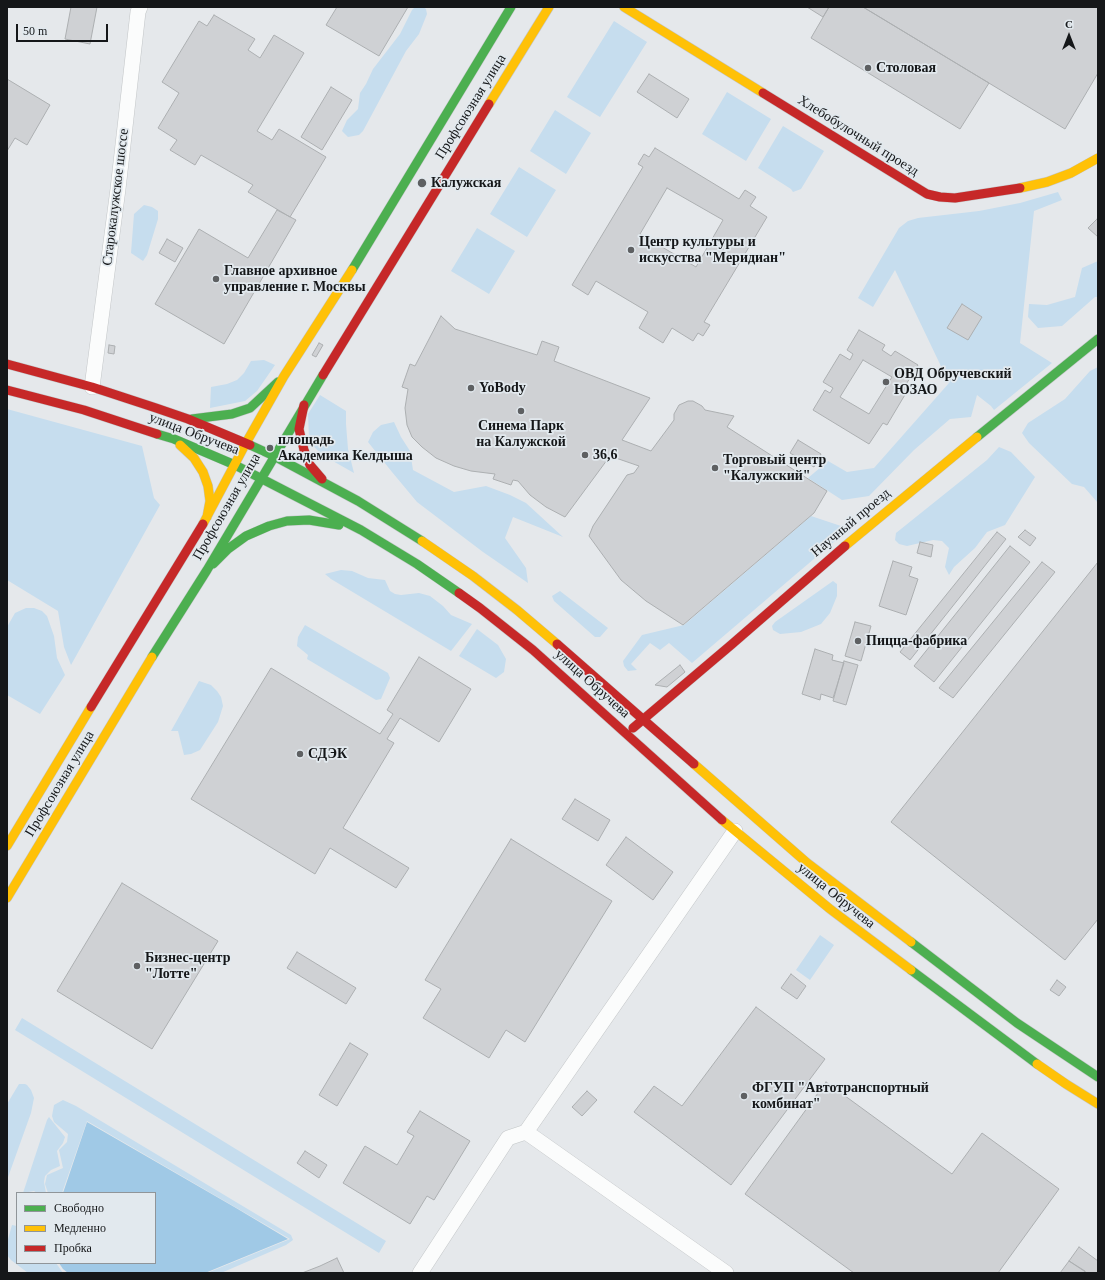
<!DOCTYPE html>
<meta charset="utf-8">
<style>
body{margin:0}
#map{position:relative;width:1105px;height:1280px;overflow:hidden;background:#e5e8eb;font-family:Georgia,serif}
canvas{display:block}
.frame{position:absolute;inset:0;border:8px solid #151719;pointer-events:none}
.legend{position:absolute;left:16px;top:1192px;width:140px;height:72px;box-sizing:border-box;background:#e2e9ee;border:1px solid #909599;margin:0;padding:5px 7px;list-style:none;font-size:12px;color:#151719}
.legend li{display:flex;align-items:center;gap:8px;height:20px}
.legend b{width:20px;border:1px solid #909599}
.north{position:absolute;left:1049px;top:16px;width:40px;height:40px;-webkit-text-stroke:3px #e2e9ee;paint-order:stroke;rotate:0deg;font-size:11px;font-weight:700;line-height:16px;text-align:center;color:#151719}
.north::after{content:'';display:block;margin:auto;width:14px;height:18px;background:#151719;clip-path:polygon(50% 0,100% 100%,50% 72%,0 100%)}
.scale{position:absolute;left:16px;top:24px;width:92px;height:18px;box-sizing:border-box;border:2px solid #151719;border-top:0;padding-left:5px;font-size:12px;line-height:14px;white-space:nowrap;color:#151719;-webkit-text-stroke:3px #e2e9ee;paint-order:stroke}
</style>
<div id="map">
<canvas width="1105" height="1280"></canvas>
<div class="frame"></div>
<ul class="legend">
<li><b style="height:5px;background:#4caf50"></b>Свободно</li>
<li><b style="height:5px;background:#ffc107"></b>Медленно</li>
<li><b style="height:5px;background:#c62828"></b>Пробка</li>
</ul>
<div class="north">С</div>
<div class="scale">50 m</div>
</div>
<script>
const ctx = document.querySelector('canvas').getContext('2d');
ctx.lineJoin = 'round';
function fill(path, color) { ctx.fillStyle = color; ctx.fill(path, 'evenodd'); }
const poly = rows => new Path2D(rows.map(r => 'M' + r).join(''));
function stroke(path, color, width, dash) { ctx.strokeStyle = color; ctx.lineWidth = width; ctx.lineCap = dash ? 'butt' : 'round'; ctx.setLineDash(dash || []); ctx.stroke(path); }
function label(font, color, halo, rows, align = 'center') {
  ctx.font = font + ' Georgia,serif'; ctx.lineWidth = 3.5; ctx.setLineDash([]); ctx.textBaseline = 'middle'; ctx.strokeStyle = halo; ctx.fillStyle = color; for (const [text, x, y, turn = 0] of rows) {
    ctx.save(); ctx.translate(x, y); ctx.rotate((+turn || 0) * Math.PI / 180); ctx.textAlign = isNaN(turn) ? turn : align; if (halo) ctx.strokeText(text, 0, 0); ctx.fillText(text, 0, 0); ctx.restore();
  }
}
fill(poly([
 [415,7,423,7,426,9,427,14,419,34,406,51,363,131,359,135,348,137,342,131,347,120,358,109,360,93,366,84,373,69,400,34,412,10],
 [614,21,647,42,600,117,567,97],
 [727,92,771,119,746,161,702,134],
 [555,110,591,133,566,174,530,151],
 [783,126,824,151,801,189,793,192,791,189,758,168],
 [519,167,556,190,527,237,490,214],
 [1058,192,1062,200,1034,211,1020,343,1052,363,994,410,991,406,977,395,971,417,950,419,914,450,869,496,842,500,808,478,828,461,847,472,874,468,949,383,895,270,873,307,858,298,899,228,908,221,918,218,979,211,1020,203],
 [144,205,152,207,158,211,158,219,147,255,143,261,131,253,134,214],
 [477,228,515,251,489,294,451,271],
 [1098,261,1098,297,1095,297,1062,326,1038,328,1028,317,1029,304,1047,305,1075,297,1082,268],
 [264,360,275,365,257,391,245,401,210,408,211,387,227,384,237,380,244,373,251,361],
 [1098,367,1098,503,1084,487,1072,484,1029,443,1022,433,1028,423,1065,399,1090,371],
 [320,395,346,411,346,424,348,449,354,473,324,456,313,446,309,438,308,414],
 [7,409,142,446,154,498,160,505,71,665,64,647,58,611,7,580],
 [394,422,401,437,410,451,413,470,454,492,486,486,510,495,526,503,563,537,513,517,505,538,526,568,528,583,483,552,417,502,392,472,368,442,373,432,381,425],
 [999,447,1011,452,1035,477,1005,525,987,532,975,548,954,567,949,575,945,567,949,548,942,541,933,540,907,546,899,544,895,540,896,533,987,460],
 [811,516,841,526,844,532,842,535,692,663,669,643,660,650,650,643,631,664,637,670,628,671,624,666,623,661,642,635,684,625],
 [341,570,352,571,368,578,385,580,390,591,395,594,401,595,419,593,430,596,443,606,451,615,472,624,451,651,331,579,325,574],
 [833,581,837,584,837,596,830,613,821,624,801,632,780,634,773,630,772,626,775,622],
 [560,591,608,628,600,637,595,637,554,601,552,596],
 [26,608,34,608,42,611,47,616,54,636,57,658,65,675,40,714,7,695,7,627,15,613],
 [305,625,388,673,390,678,381,699,376,700,307,659,308,655,297,646,298,637],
 [477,629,498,645,506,659,504,672,496,678,459,656],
 [199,681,211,685,217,691,221,697,223,706,218,722,200,750,191,754,184,755,178,731,171,731],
 [820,935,834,945,810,980,796,970],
 [22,1018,386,1241,379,1253,15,1030],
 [19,1084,25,1084,27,1085,31,1090,34,1098,31,1113,7,1180,7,1104],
 [63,1100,76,1106,291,1235,293,1240,286,1245,221,1273,207,1273,290,1239,87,1121,62,1193,48,1193,45,1184,47,1175,63,1168,59,1150,67,1142,68,1134,54,1122,52,1116,54,1105],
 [49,1117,65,1137,63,1143,57,1151,60,1166,51,1170,45,1176,44,1182,46,1193,37,1193,34,1191,23,1193,47,1120],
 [12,1225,17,1226,17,1263,56,1263,63,1273,28,1273,11,1260,7,1255,7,1243]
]), '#c6ddee');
fill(poly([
 [87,1122,236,1208,288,1239,205,1273,68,1273,63,1269,59,1263,155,1263,155,1193,63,1193]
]), '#a0c9e6');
const building = poly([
 [71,7,97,7,90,44,65,39,71,7],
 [337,7,408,7,379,56,326,25,337,7],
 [807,7,829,7,823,17,807,7],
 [829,7,863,7,989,83,960,129,811,38,829,7],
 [863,7,1098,7,1098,73,1065,129,863,7],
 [214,15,255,39,248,50,260,58,274,35,304,53,257,131,272,140,279,129,326,157,290,217,248,192,253,185,201,155,195,165,170,150,177,140,158,128,179,93,162,82,199,21,207,26,214,15],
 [649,74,689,99,677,118,637,92,649,74],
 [7,79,50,105,27,145,15,138,7,151,7,79],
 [331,87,352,100,322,150,301,137,331,87],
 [655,148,739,199,745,190,756,197,750,206,767,217,704,322,710,325,703,336,698,333,693,341,672,328,663,343,639,328,648,312,596,281,588,295,572,285,643,167,638,164,644,154,649,157,655,148],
 [667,188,723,220,696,267,640,234,667,188],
 [277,210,296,220,224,344,155,304,199,229,248,258,277,210],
 [1097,219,1098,219,1098,237,1088,228,1097,219],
 [167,239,183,248,175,262,159,253,167,239],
 [962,304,982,317,968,340,947,328,962,304],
 [441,316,455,329,537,355,542,341,559,347,554,361,650,398,622,440,651,451,674,420,674,414,679,405,688,401,693,401,702,406,705,410,734,416,727,427,827,491,814,513,683,625,646,601,621,580,589,536,593,526,627,475,634,473,639,466,610,456,565,517,546,507,530,495,518,481,513,480,511,485,493,479,495,474,471,471,454,466,436,458,422,447,412,437,407,425,405,408,408,389,402,387,410,364,415,366,441,316],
 [859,330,885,345,882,350,891,356,895,351,918,365,905,386,909,388,887,425,883,423,869,444,813,410,825,390,830,393,833,388,823,382,840,354,850,360,853,354,847,350,859,330],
 [863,360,892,377,869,414,840,397,863,360],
 [319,343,323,345,316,357,312,355,319,343],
 [109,345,115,346,114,354,108,353,109,345],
 [798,440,821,454,814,467,790,453,798,440],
 [1025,530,1036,538,1030,546,1018,537,1025,530],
 [997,532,1006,539,910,660,900,652,997,532],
 [920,542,933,545,931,557,917,553,920,542],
 [1010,546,1030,562,934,682,914,666,1010,546],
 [893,561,912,567,909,576,918,579,906,615,879,606,893,561],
 [1042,562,1055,572,953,698,939,688,1042,562],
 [1098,562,1098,919,1065,960,891,822,1098,562],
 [855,622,871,626,861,661,845,656,855,622],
 [815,649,833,655,832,660,844,663,833,698,821,694,820,700,802,694,815,649],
 [419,657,471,689,439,742,400,718,387,739,394,743,343,828,409,868,396,888,330,848,315,874,191,799,271,668,380,734,393,714,387,710,419,657],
 [844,661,858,665,846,705,833,701,844,661],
 [680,665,685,672,667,687,655,685,680,665],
 [575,799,610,820,598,841,562,819,575,799],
 [626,837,673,872,653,900,606,865,626,837],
 [511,839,612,901,525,1042,506,1030,489,1058,423,1018,441,989,425,980,511,839],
 [122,883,218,941,152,1049,57,991,122,883],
 [297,952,356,988,346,1004,287,968,297,952],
 [791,974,806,986,797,999,781,988,791,974],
 [1057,980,1066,987,1059,996,1050,990,1057,980],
 [756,1007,825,1059,731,1185,634,1112,654,1086,682,1106,756,1007],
 [350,1043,368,1054,337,1106,319,1095,350,1043],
 [826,1082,952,1174,982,1133,1059,1189,998,1273,854,1273,745,1194,826,1082],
 [587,1091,597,1100,582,1116,572,1107,587,1091],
 [420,1111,470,1141,434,1200,427,1196,410,1224,343,1183,365,1146,397,1165,414,1136,407,1132,420,1111],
 [305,1151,327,1165,319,1178,297,1163,305,1151],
 [1079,1247,1098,1261,1098,1273,1087,1273,1069,1261,1079,1247],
 [337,1258,344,1273,302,1273,320,1266,337,1258],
 [1069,1261,1085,1271,1084,1273,1060,1273,1069,1261]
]);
fill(building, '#cfd1d4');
stroke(building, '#acafb1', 1);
const street = poly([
 [92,387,118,189,138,12,140,7],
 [526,1132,726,1273],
 [420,1273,508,1138,526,1132,735,831]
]);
const fast = poly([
 [352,270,511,7],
 [192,419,232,414,250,408,278,382],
 [157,434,174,439,235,465,361,530,417,564,459,593],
 [977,437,1098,339],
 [250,445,274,456,358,501,422,541],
 [213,564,228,549,246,536,269,526,287,521,309,520,339,525],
 [152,657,207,570,323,375],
 [911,942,1017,1023,1098,1077],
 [911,970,1037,1064]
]);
const slow = poly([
 [624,7,763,93],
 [489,104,549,7],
 [1020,188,1047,182,1071,173,1098,158],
 [180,445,194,458,203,472,208,486,210,501,207,517],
 [203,524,246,443,284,376,352,270],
 [422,541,473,576,517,610,557,644],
 [845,546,977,437],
 [694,764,806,862,911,942],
 [722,820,830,909,911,970],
 [7,846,91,707],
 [7,898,152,657],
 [1037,1064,1066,1084,1098,1104]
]);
const jam = poly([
 [763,93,927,194,940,197,955,198,1020,188],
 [7,364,92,387,156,408,188,419,250,445],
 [323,375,489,104],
 [7,390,84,410,157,434],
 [304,405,299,429,304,450,310,465,322,479],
 [459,593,480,608,533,650,722,820],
 [557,644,694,764],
 [91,707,203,524],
 [633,728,731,645,845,546]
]);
stroke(street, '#c3c6c8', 16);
stroke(fast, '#c3c6c8', 10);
stroke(slow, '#c3c6c8', 10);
stroke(jam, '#c3c6c8', 10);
stroke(street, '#fbfcfc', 15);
stroke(fast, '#4caf50', 9);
stroke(slow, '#ffc107', 9);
stroke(jam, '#c62828', 9);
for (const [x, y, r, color] of [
 [868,68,4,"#5e6062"],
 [422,183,5,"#5e6062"],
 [631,250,4,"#5e6062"],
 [216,279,4,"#5e6062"],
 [886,382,4,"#5e6062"],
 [471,388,4,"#5e6062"],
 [521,411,4,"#5e6062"],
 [270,448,4,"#5e6062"],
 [585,455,4,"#5e6062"],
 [715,468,4,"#5e6062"],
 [858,641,4,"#5e6062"],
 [300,754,4,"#5e6062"],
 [137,966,4,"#5e6062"],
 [744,1096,4,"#5e6062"]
]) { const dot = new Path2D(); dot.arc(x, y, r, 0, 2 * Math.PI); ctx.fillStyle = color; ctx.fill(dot); stroke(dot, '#e2e9ee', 1.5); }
label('bold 14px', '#151719', '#e2e9ee', [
 ["Столовая",876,68],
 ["Калужская",431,183],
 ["Центр культуры и",639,242],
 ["искусства \"Меридиан\"",639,258],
 ["Главное архивное",224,271],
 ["управление г. Москвы",224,287],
 ["ОВД Обручевский",894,374],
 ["ЮЗАО",894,390],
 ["YoBody",479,388],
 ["Синема Парк",521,426,"center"],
 ["на Калужской",521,442,"center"],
 ["площадь",278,440],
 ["Академика Келдыша",278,456],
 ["36,6",593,455],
 ["Торговый центр",723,460],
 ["\"Калужский\"",723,476],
 ["Пицца-фабрика",866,641],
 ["СДЭК",308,754],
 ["Бизнес-центр",145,958],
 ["\"Лотте\"",145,974],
 ["ФГУП \"Автотранспортный",752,1088],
 ["комбинат\"",752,1104]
], 'left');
label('14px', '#151719', '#e2e9ee', [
 ["Профсоюзная улица",471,107,-58],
 ["Хлебобулочный проезд",858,136,32],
 ["Старокалужское шоссе",116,197,-83],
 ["улица Обручева",194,434,21],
 ["Профсоюзная улица",227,507,-60],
 ["Научный проезд",851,523,-40],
 ["улица Обручева",592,684,42],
 ["Профсоюзная улица",60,784,-59],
 ["улица Обручева",836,896,39]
]);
</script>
